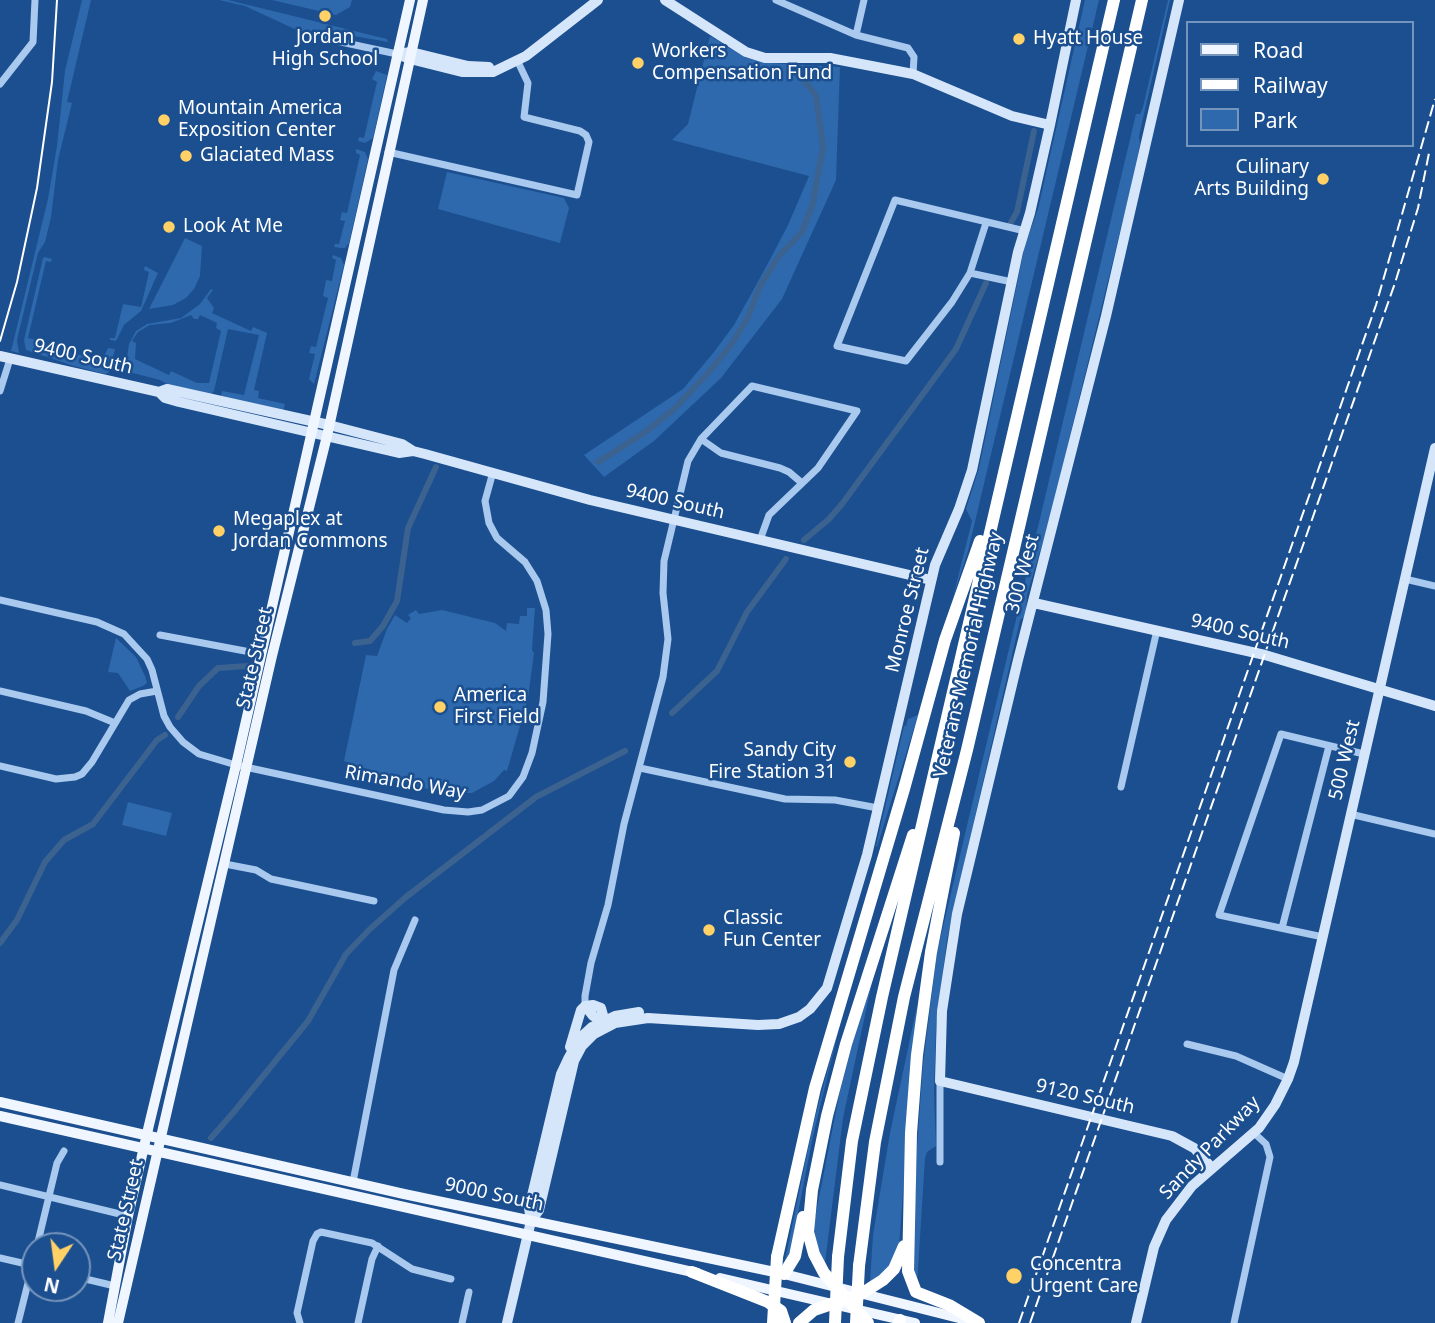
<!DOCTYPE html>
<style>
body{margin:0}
#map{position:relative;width:1435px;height:1323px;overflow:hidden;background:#1b4f8f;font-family:"Noto Sans",sans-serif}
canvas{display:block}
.legend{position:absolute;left:1186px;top:21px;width:228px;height:126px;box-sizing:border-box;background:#1b4f8f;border:2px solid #7695bc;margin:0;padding:9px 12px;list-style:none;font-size:21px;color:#fff}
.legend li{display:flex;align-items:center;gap:14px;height:35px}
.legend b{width:35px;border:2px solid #7695bc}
.north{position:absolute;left:21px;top:1232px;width:70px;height:70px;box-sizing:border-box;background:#1b4f8f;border:2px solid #7695bc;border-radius:50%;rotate:193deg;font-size:19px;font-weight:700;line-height:28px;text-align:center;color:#fff}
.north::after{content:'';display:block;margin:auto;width:24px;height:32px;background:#ffd166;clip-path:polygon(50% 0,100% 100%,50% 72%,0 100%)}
</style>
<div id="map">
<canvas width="1435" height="1323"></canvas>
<ul class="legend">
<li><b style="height:9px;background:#f0f6ff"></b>Road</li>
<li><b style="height:9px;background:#fff"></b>Railway</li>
<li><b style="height:19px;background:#2e69ad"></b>Park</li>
</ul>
<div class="north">N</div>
</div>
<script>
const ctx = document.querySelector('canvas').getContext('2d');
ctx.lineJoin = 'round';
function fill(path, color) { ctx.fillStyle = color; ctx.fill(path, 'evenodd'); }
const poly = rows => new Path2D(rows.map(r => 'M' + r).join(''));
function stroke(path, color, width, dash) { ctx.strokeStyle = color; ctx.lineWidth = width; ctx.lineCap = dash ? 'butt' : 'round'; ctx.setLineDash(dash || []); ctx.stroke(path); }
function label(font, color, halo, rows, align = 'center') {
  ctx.font = font + ' "Noto Sans",sans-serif'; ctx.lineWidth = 5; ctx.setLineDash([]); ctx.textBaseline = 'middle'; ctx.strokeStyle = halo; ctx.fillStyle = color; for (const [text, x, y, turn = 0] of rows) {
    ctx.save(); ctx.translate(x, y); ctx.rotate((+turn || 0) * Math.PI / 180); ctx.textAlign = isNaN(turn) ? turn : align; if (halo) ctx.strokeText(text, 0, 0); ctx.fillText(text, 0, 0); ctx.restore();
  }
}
fill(poly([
 [82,0,91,0,67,102,72,103,58,160,51,217,45,242,38,253,17,340,19,353,11,351,48,199,57,146,65,71],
 [219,0,228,0,387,39,388,42,348,35,301,32,245,6],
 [272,0,352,0,350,7,336,15],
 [1085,0,1099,0,968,551,953,597,972,521,966,509,979,468,1025,245,1038,209],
 [1168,0,1170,0,1139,136,1140,144,1130,191,1049,521,1027,595,1026,610,1024,617,1020,620,947,939,936,1027,934,1093,936,1146,927,1152,925,1158,917,1285,912,1273,917,1147,923,1065,937,952,1136,114,1140,114,1143,107],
 [710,36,746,58,772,63,840,67,836,180,782,299,721,378,654,441,604,477,584,455,683,389,714,352,734,325,766,267,788,225,809,176,672,140,688,124],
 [376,71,387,75,373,138,365,143,358,141,359,137,364,138,377,82,372,79],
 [356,149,365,152,368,159,349,243,345,248,341,248,334,247,335,244,339,244,345,221,340,220,342,212,347,213,360,155,356,153],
 [447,172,564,198,569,208,560,243,438,209],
 [185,238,202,246,200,276,194,289,186,298,173,305,149,309],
 [333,255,341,258,344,265,314,384,309,379,315,354,309,353,311,346,316,347,328,298,323,296,326,280,332,281,336,260,332,258],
 [45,257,52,259,51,262,46,261,28,338,36,340,35,345,102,360,108,348,115,349,109,372,105,374,74,366,26,350,24,340,43,258],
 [145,266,158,273,141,311,124,325,116,341,110,340,110,338,115,338,123,304,141,307,149,272,144,270],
 [211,289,213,290,207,298,214,308,212,313,251,331,253,327,267,333,254,390,259,391,258,398,285,404,283,411,221,396,222,391,244,395,259,335,228,329,214,391,211,394,169,385,160,380,125,371,129,344,136,331,147,324,181,318,200,304],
 [191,315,194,319,198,319,200,315,217,323,216,328,221,331,209,383,197,383,171,371,169,375,135,359,136,343,132,341,138,332,150,325,171,323],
 [527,608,535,608,532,650,534,653,528,698,507,771,504,770,494,781,472,793,450,793,418,787,344,761,366,655,377,656,387,629,395,615,407,623,411,618,408,615,416,610,419,614,442,610,495,623,506,631,507,623,519,624,520,616,527,616],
 [116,638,136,657,145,676,147,683,143,686,130,691,118,673,108,672],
 [918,715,877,847,876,846,904,726,906,726,908,719],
 [128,802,172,813,166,836,122,825],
 [874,973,843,1118,825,1263,815,1241,814,1223,840,1091,853,1041],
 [917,1006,899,1246,887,1271,870,1282,873,1235,890,1133],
 [842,1016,813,1136,791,1249,784,1265,813,1125]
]), '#2e69ad');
stroke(poly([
 [1010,224,1017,212,1034,131],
 [598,462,644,433,674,409,708,373,731,345,748,317,760,286,779,256,802,232,813,203,823,146,816,96,804,80,791,69],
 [804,540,829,519,842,504,956,349,986,283],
 [355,643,370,641,383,626,397,601,408,528,436,467],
 [672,713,717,671,747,612,786,559],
 [178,717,199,686,218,668,247,666],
 [0,943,17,920,45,862,64,840,93,824,157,740,165,735],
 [211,1138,233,1113,308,1021,346,954,370,929,406,897,536,797,625,751]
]), '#3c6290', 6);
stroke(poly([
 [776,0,856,35,908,48,914,57,913,74],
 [856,35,864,0],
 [327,39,397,54],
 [0,84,33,42,35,0],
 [388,152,577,195,589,142,586,135,580,131,524,117,528,83,518,62],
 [986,223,970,273,952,302,906,361,837,346,895,200,1025,231],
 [970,273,1012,282],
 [0,391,10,359],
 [701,439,721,453,780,468,789,472,802,483],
 [1405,579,1435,586],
 [0,600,97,622,124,634,147,659,152,670,164,716,170,727,183,742,199,754,236,765,444,810,468,812,482,810,509,796,523,777,532,753,543,702,548,634,546,610,537,581,525,562,497,538,489,523,485,501,493,472],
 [160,635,245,651],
 [0,691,86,711,115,723],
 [0,766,56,779,75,777,82,774,92,762,129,700,140,694,157,691],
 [640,768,785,799,835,800,878,808],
 [1121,787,1157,630],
 [1350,814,1435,834],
 [225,864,256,870,271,879,374,901],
 [1282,928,1329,746],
 [1323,937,1219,915,1281,734,1364,754],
 [585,1006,585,996,591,963,608,905,624,824,663,677,668,639,663,593,664,561,688,461,701,439,752,386,857,411,818,468,769,515,760,540],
 [1187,1044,1236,1056,1288,1079],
 [940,1081,940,1162],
 [353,1182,394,970,415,920],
 [0,1185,128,1216],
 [37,1246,57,1163,64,1151],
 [0,1258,35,1266],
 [77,1277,115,1286],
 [18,1323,35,1255],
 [300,1323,297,1313,313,1241,317,1234,321,1232,372,1243,412,1269,451,1279],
 [358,1323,372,1259,378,1246],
 [462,1323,469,1292],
 [1234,1323,1270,1157,1266,1144,1254,1133]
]), '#a9c9ee', 7);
stroke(poly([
 [665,0,746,52,765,58,830,58,913,74,1012,116,1050,125],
 [1179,0,1106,316,1018,660,957,914,942,1011,940,1081,1172,1136,1194,1148,1212,1168],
 [404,53,411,52,468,66,489,67],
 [397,54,410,59,462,72,493,72,526,56,598,0],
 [0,356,159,392,167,389,329,425,402,444,413,451],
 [159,392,165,398,179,402,399,453,413,451,425,454,590,500,931,580],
 [1034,603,1265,655,1435,706],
 [585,1006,593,1016,604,1021],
 [585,1006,593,1005,601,1008,603,1015,600,1025],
 [570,1047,581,1010,585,1006],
 [531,1221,539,1210,574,1061,582,1046,594,1034,615,1023,648,1018,758,1025,779,1024,799,1017,810,1009,827,988,867,855,935,565,959,509,972,470,1018,252,1030,213,1050,125,1076,0],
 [507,1323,531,1221,529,1208,536,1179,561,1074,568,1059,580,1038,592,1027,615,1016,639,1012],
 [1136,1323,1154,1247,1166,1220,1192,1186,1259,1128,1275,1105,1288,1079,1294,1062,1435,448]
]), '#d6e6fa', 10);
stroke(poly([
 [0,1102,404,1194,784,1274,971,1321],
 [0,1116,697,1273],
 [720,1278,915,1323],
 [108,1323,128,1216,149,1125,236,765,410,0],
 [118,1323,272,656,327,436,423,0]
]), '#f0f6ff', 10);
stroke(poly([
 [954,833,931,952,917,1055,911,1133,908,1271,916,1292,949,1305,979,1323],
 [777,1257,815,1088,904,789,945,640,980,541],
 [838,1257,852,1141,882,997,1114,0],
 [859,1266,875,1142,904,997,967,750,1142,0],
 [692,1272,768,1302,781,1311,785,1323],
 [784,1274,795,1256,803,1217],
 [799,1323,814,1310,861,1294,883,1280,894,1269,904,1246],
 [868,1323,824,1273,814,1254,808,1232,812,1190,827,1116,846,1044,913,835],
 [899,1323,900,1320]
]), '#fff', 12);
stroke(poly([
 [0,341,17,282,37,188,52,82,57,0]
]), '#fff', 2);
stroke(poly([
 [1019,1323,1376,305,1435,99],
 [1030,1323,1395,283,1418,208,1429,153]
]), '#fff', 2, [12, 5]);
stroke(poly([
 [773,1323,777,1257],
 [835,1323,838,1257],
 [856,1323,859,1266]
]), '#fff', 12);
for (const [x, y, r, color] of [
 [325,16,7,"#ffd166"],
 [1019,39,7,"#ffd166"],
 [638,63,7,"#ffd166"],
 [164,120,7,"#ffd166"],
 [186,156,7,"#ffd166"],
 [1323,179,7,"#ffd166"],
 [169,227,7,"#ffd166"],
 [219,531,7,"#ffd166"],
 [440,707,7,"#ffd166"],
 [850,762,7,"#ffd166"],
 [709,930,7,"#ffd166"],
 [1014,1276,9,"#ffd166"]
]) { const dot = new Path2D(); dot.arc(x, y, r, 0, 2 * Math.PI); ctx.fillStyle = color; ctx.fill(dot); stroke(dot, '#1b4f8f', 2.5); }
label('19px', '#fff', '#1b4f8f', [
 ["Jordan",325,38,"center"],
 ["High School",325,60,"center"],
 ["Hyatt House",1033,39],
 ["Workers",652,52],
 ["Compensation Fund",652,74],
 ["Mountain America",178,109],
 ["Exposition Center",178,131],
 ["Glaciated Mass",200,156],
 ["Culinary",1309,168,"right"],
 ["Arts Building",1309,190,"right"],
 ["Look At Me",183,227],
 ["Megaplex at",233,520],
 ["Jordan Commons",233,542],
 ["America",454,696],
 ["First Field",454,718],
 ["Sandy City",836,751,"right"],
 ["Fire Station 31",836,773,"right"],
 ["Classic",723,919],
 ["Fun Center",723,941],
 ["Concentra",1030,1265],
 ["Urgent Care",1030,1287]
], 'left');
label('19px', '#fff', '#1b4f8f', [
 ["9400 South",83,357,13],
 ["9400 South",675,502,13],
 ["300 West",1023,574,-75],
 ["Monroe Street",908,610,-76],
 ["9400 South",1240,632,13],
 ["Veterans Memorial Highway",969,655,-77],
 ["State Street",255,658,-77],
 ["500 West",1345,760,-77],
 ["Rimando Way",405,783,10],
 ["9120 South",1085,1097,13],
 ["Sandy Parkway",1210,1148,-46],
 ["9000 South",494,1195,12],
 ["State Street",126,1210,-77]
]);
</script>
